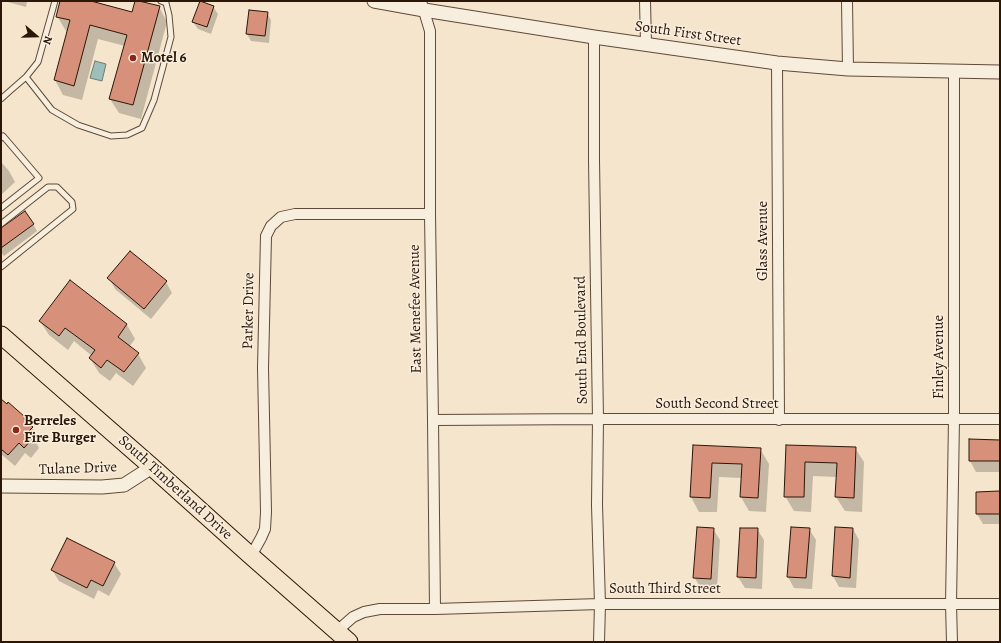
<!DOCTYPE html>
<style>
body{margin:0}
#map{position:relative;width:1001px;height:643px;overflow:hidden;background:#f5e5cc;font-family:Alegreya,serif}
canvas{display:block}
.frame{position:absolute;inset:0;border:2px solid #2b1608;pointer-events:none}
.north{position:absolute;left:16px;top:16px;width:40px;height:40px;-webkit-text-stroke:3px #f8eede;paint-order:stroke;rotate:110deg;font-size:11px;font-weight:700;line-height:16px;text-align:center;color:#2b1608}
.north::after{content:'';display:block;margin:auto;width:14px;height:18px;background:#2b1608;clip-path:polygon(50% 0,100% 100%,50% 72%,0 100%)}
</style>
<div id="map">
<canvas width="1001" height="643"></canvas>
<div class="frame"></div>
<div class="north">N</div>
</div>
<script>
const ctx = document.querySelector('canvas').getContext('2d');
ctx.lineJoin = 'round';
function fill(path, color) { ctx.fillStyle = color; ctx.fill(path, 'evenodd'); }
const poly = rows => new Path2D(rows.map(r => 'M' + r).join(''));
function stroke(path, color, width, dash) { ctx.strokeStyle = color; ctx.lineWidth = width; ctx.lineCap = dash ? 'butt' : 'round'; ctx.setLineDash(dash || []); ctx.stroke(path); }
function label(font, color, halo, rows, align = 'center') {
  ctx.font = font + ' Alegreya,serif'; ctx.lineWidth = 3; ctx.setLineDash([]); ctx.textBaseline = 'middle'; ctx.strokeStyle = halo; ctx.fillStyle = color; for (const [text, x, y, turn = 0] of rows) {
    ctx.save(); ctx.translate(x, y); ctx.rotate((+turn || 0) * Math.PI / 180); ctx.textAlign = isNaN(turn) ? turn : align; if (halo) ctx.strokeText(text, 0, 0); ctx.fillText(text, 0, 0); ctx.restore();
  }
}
const water = poly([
 [95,61,106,64,102,81,90,78,95,61]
]);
fill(water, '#9dbfbb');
stroke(water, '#6f7b73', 1);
fill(poly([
 [4,1,27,1,26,7],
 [61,1,87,1,132,13,159,7,167,22,141,119,119,113,110,99,125,46,98,39,82,100,63,95,55,80,68,32,66,31,57,16],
 [213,7,218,14,211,34,198,29,193,22],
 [267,13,271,20,269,43,251,41,247,34],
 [1,162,9,171,15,182,1,195],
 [33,224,37,231,4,256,1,252,1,229],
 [109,278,166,282,172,293,151,319,115,289],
 [70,282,127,325,135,339,129,347,138,354,146,368,133,386,116,373,110,381,99,373,90,358,92,356,74,341,68,350,49,335,40,321],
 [1,400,24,417,28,423,32,428,39,438,36,442,39,448,31,458,25,453,15,466,1,454],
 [1000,441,1000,472,976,472,970,461],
 [694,446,760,449,769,464,766,512,749,511,741,497,742,478,719,477,717,512,699,512,691,497],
 [787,446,855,448,864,462,862,512,845,511,836,497,837,477,813,476,811,512,794,511,785,496],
 [1000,492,1000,524,983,524,977,514],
 [713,529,720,540,717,589,701,588,694,577],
 [741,529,757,529,764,540,762,589,745,588,738,577],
 [809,529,816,540,812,589,794,588,788,577],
 [853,529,859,540,856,588,839,587,833,576],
 [114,563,121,574,109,596,98,590,94,599,59,581,52,570]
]), '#0003');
const building = poly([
 [60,1,91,1,132,12,135,1,139,1,160,6,133,105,109,99,127,35,90,25,74,86,54,80,70,20,56,17,60,1],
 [200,1,214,6,207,27,192,22,200,1],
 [249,10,268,12,265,36,246,34,249,10],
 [25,211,34,224,1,248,1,228,25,211],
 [130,251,167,281,144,309,107,278,130,251],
 [70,280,127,324,118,337,139,353,124,372,107,360,101,368,89,358,95,350,65,328,59,336,39,321,70,280],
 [1,399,7,404,8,402,25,417,24,419,33,427,28,432,34,437,24,448,19,443,8,455,1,449,1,399],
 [969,439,1000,440,1000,461,969,461,969,439],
 [693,445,761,448,758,498,740,497,742,464,712,463,710,498,690,497,693,445],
 [786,445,856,447,854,498,835,497,837,463,805,462,804,497,784,497,786,445],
 [1000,491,1000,514,976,514,976,492,1000,491],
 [697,527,714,528,711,579,693,578,697,527],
 [791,527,810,528,806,578,787,577,791,527],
 [835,527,853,528,850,578,832,576,835,527],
 [740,528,758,528,756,578,737,577,740,528],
 [67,538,115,562,103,586,91,580,87,588,51,570,67,538]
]);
fill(building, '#d79079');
stroke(building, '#2b1608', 1);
const service = poly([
 [26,77,52,110,78,125,111,136,127,135,142,128,154,100,171,37,169,15,166,3,161,1],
 [1,99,11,90,26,77,38,62,55,1],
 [1,138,3,136,39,178,1,208],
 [1,224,48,187,57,187,72,202,73,209,1,267]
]);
const minor = poly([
 [421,1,430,31,430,214,433,420,435,609],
 [645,1,646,44],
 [847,1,848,69],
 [594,37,594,160,598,419,597,505,600,604,599,642],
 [777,63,779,420],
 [433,420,598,419,1000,419],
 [251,556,261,538,265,529,266,512,263,368,266,236,271,226,281,217,295,214,430,214],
 [337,631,353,617,364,612,380,609,435,609,600,604,1000,604],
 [952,642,951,604,954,419,954,71]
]);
const tertiary = poly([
 [374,1,424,10,594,37,777,63,848,69,1000,72],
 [1,486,102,487,124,485,152,467]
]);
const primary = poly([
 [1,335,152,467,251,556,349,642]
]);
stroke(service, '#5e4a39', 7);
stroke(minor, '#5e4a39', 12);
stroke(tertiary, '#5e4a39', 15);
stroke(primary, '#2b1608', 19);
stroke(service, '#f8eede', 5);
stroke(minor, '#f8eede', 10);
stroke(tertiary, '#f8eede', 13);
stroke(primary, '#f5e5cc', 17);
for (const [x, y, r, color] of [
 [133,58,4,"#8f2418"],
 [16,430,4,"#8f2418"]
]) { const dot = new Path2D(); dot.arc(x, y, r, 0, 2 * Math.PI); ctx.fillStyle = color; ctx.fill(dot); stroke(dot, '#f8eede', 1.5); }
label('15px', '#2b1608', '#f8eede', [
 ["South First Street",688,34,8],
 ["Glass Avenue",763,241,-90],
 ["East Menefee Avenue",416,309,-91],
 ["Parker Drive",249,311,-89],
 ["South End Boulevard",582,340,-91],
 ["Finley Avenue",939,357,-90],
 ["South Second Street",717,404],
 ["Tulane Drive",78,469,-2],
 ["South Timberland Drive",175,488,42],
 ["South Third Street",665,589]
]);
label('bold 15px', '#2b1608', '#f8eede', [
 ["Motel 6",141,58],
 ["Berreles",24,421],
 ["Fire Burger",24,438]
], 'left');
</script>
